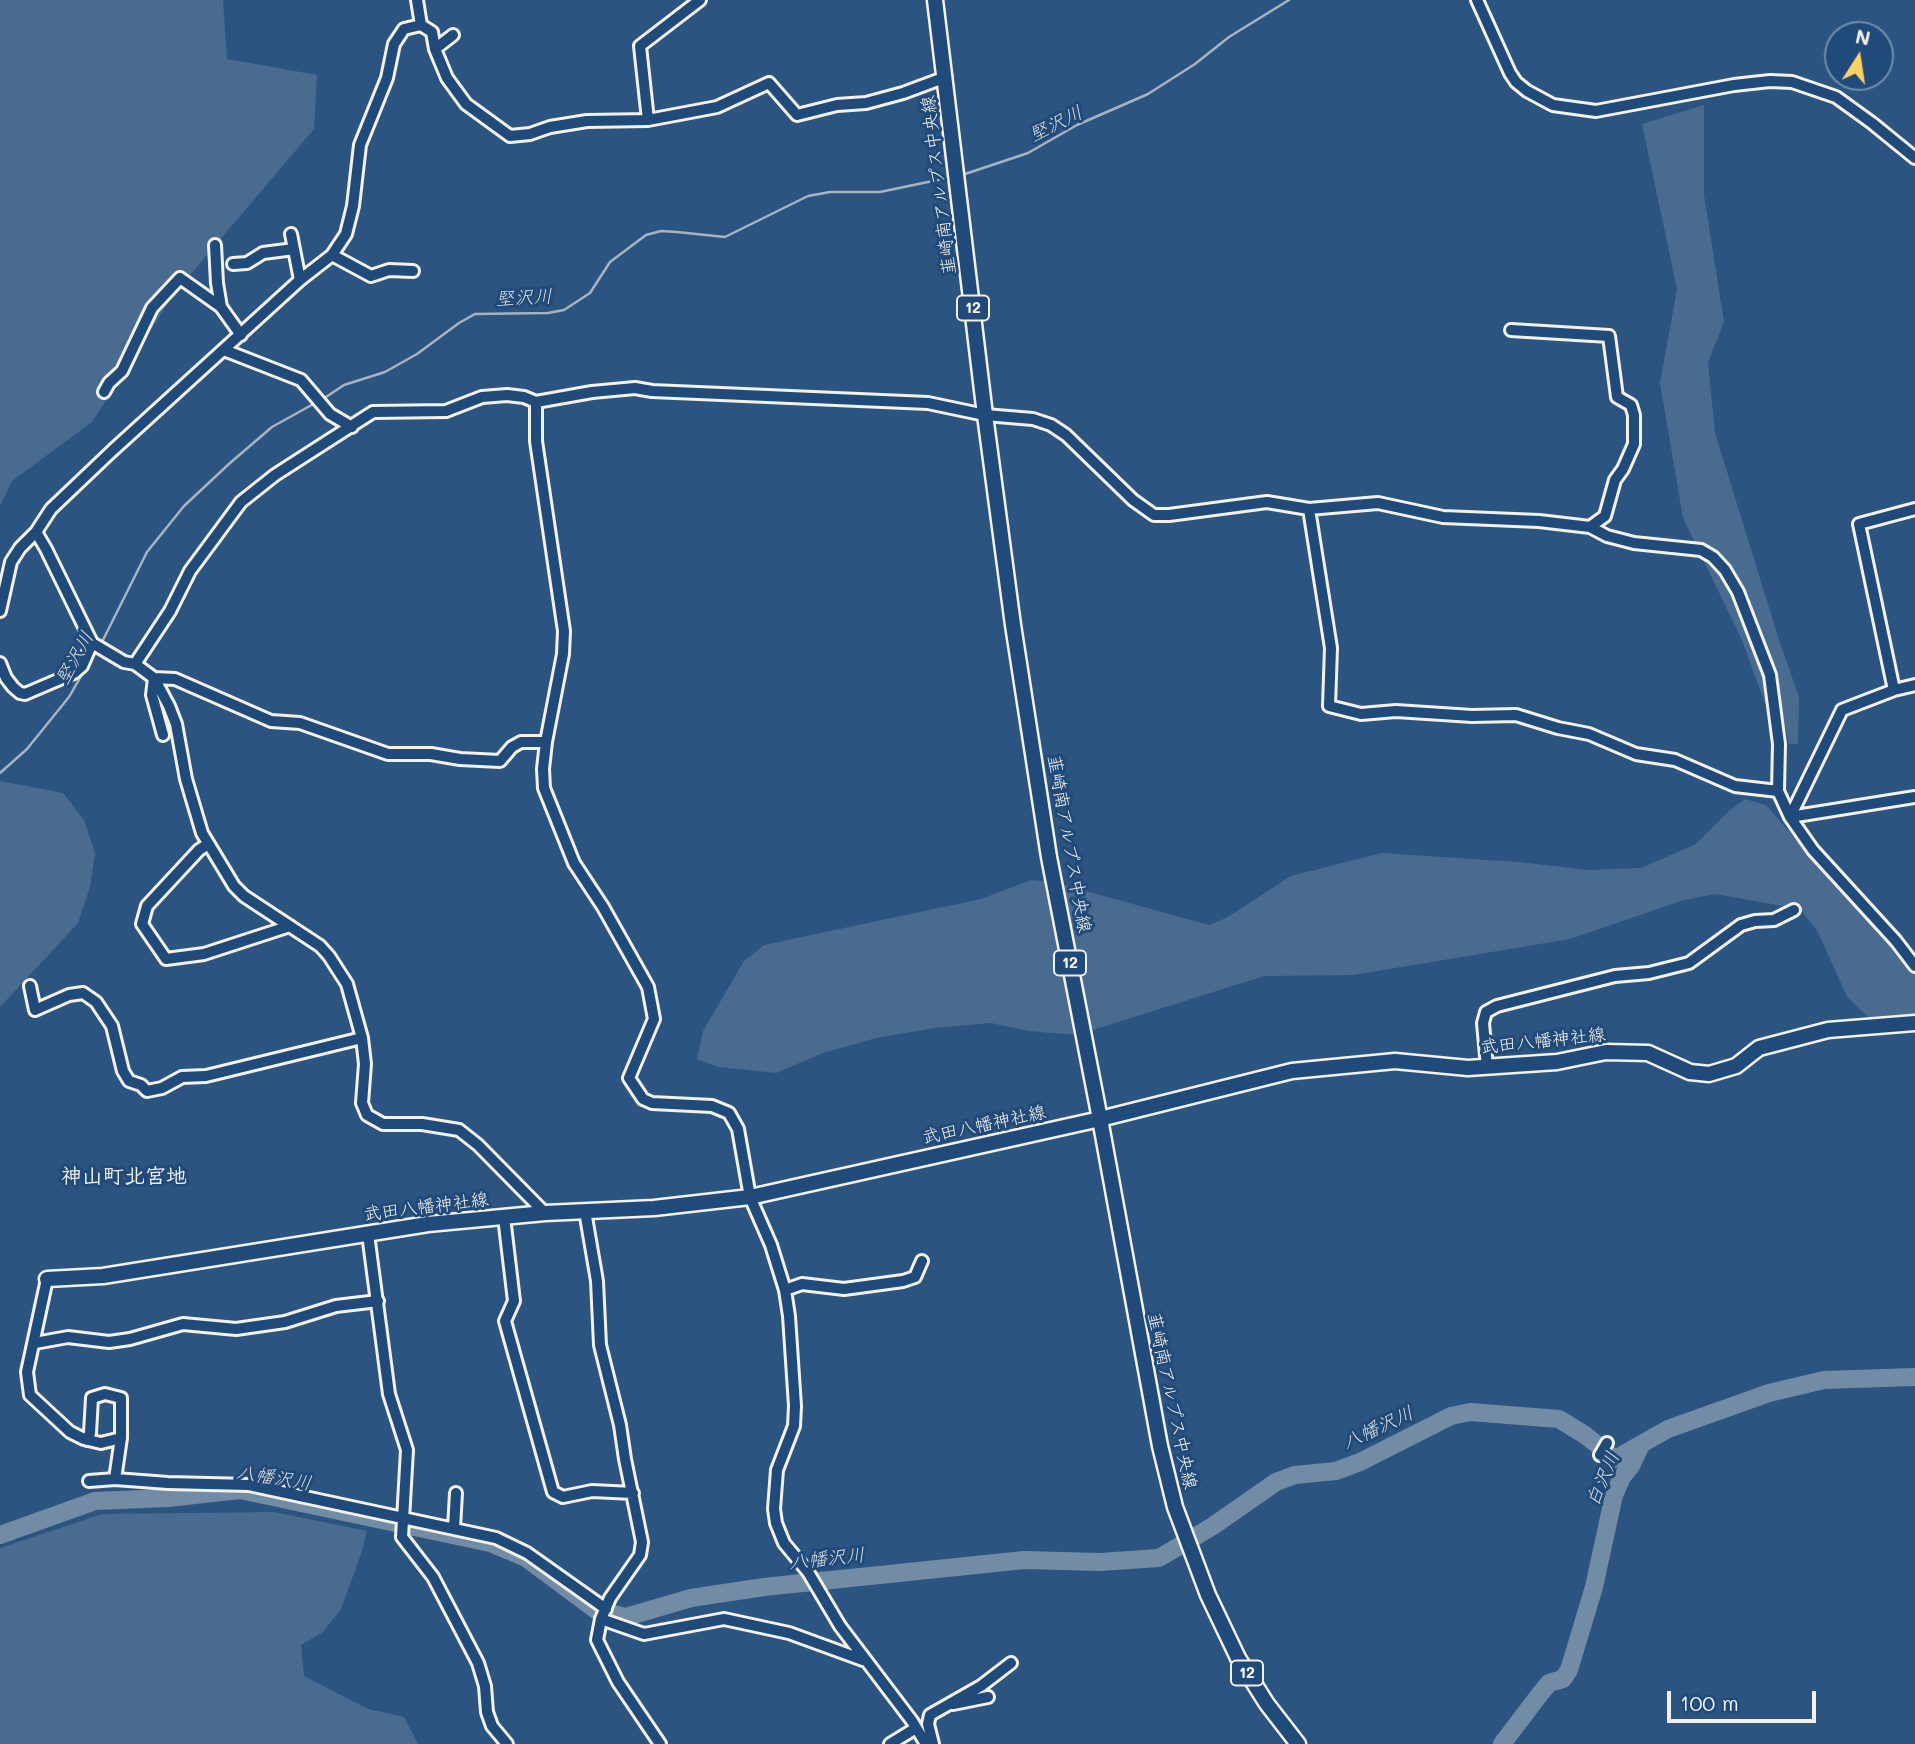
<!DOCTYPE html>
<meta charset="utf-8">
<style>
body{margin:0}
#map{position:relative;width:1915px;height:1744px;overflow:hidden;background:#2c5481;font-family:Mali,sans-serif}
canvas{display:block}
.north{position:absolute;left:1824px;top:21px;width:70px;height:70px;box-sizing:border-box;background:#1f4a7a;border:2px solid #748da6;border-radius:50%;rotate:12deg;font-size:19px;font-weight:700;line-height:28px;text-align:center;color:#f4f1e8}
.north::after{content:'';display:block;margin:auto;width:24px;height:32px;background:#ffd166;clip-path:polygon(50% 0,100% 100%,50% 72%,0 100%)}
.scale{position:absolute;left:1667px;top:1691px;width:149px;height:32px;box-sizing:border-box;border:4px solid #f4f1e8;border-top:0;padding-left:9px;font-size:21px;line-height:24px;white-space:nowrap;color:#f4f1e8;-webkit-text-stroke:5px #1f4a7a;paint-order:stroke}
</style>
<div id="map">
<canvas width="1915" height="1744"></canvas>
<div class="north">N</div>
<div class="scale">100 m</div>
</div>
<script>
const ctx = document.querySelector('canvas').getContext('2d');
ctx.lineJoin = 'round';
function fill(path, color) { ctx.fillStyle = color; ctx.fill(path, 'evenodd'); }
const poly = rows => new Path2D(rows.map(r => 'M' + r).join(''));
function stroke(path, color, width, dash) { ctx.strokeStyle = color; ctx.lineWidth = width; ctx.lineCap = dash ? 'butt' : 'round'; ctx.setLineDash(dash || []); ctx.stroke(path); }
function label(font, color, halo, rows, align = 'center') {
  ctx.font = font + ' Mali,"Klee One",sans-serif'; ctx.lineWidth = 6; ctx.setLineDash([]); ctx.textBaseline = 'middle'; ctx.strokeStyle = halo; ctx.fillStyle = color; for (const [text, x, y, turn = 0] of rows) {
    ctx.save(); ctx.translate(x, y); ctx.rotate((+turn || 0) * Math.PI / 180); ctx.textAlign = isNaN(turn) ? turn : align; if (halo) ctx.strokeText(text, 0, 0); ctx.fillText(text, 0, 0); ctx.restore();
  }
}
fill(poly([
 [0,0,223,0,227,59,317,75,314,129,173,295,92,422,12,481,0,506],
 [1704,105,1704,195,1724,322,1708,362,1715,433,1780,643,1799,697,1798,744,1789,744,1783,715,1766,706,1742,640,1683,518,1660,383,1677,289,1642,124],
 [0,781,63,793,84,820,95,853,90,887,78,923,0,1007],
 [1745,799,1766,805,1851,902,1915,964,1915,1025,1869,1018,1847,997,1818,932,1800,909,1715,894,1684,900,1570,939,1353,975,1264,976,1077,1035,1028,1031,991,1023,934,1028,876,1038,823,1053,776,1073,718,1067,697,1059,703,1031,744,961,764,945,981,899,1031,880,1053,882,1209,925,1226,918,1291,876,1382,853,1518,862,1588,870,1641,868,1696,844,1729,811],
 [274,1512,367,1531,361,1554,341,1609,323,1632,301,1645,304,1676,368,1709,404,1717,418,1744,0,1744,0,1548,102,1514]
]), '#496b90');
stroke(poly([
 [962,175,1028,153,1077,125,1148,94,1195,64,1229,37,1289,0],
 [323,399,344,385,385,372,417,354,459,323,475,314,548,313,564,310,590,293,610,262,646,235,661,231,677,232,725,237,808,196,830,192,880,192,952,177],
 [101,644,147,552,184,506,230,463,272,427,317,402],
 [88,665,97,650],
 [0,773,27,749,69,697,84,671]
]), '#a7b4c0', 2.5);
stroke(poly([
 [0,1535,95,1501,168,1498,240,1490,490,1543,526,1558,596,1610,626,1617,691,1598,764,1587,1024,1560,1100,1562,1159,1558,1213,1526,1276,1482,1295,1475,1336,1471,1360,1462,1451,1416,1470,1412,1559,1419,1585,1435,1615,1459,1668,1429,1769,1393,1824,1380,1915,1377],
 [1502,1744,1540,1694,1549,1683,1563,1679,1569,1670,1594,1587,1614,1495,1622,1477,1631,1466,1641,1445]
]), '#738ca6', 18);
const minor = poly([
 [417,0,421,25,432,32,435,49,447,78,466,104,510,136,530,134,550,127,587,121,648,120,717,107,769,83,797,115,837,105,866,103,903,93,946,77],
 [1477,0,1510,73,1516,82,1527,91,1553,105,1596,111,1734,85,1770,81,1792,82,1836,97,1872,123,1915,158],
 [421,25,404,29,394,44,387,78,360,145,353,206,346,234,332,255,300,280,113,450,51,509,36,532,46,549,92,643,124,662,135,664,154,678,169,706,176,724,186,779,202,833,234,886,244,896,320,946,329,956,347,984,362,1038,365,1064,362,1103,367,1115,383,1124,422,1124,459,1130,478,1145,545,1213],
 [435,49,453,35],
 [648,120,640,46,700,0],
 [291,234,300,280],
 [215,245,217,283,221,307],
 [332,255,371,276,389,270,413,271],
 [233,264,247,263,263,253,294,249],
 [1511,330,1609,336,1617,397,1631,405,1634,415,1634,444,1623,469,1615,480,1605,516,1590,527],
 [224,350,301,380,330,414,352,427],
 [104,392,109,383,122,371,152,308,180,278,221,307,241,335],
 [536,402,536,441,564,631,563,654,546,742,543,769,544,788,574,863,603,907,648,987,654,1019,629,1078,643,1099,652,1103,712,1106,729,1113,738,1129,750,1197,771,1245,785,1290,789,1316,795,1406,794,1426,777,1470,774,1509,776,1523,784,1543,808,1572,840,1626,912,1721,926,1744],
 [1309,509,1331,648,1329,706,1361,714,1396,711,1472,716,1516,715,1558,728,1589,734,1636,754,1675,760,1735,786,1778,791],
 [0,611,11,562,20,548,36,532],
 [0,663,6,678,13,687,20,693,25,694,74,673,82,666,92,643],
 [135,664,170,611,190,571,241,502,275,475,373,412,446,411,482,397,507,395,524,397,536,402,592,392,635,388,652,391,928,403,985,415,1033,419,1051,425,1066,435,1133,500,1154,515,1169,515,1267,502,1309,509,1378,503,1443,517,1539,521,1590,527,1607,536,1634,543,1701,550,1713,557,1725,570,1738,592,1770,675,1779,744,1778,791,1790,817,1813,850,1896,941,1915,966],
 [154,678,175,679,271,721,300,723,388,754,431,754,460,759,500,761,512,747,521,742,546,742],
 [154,678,152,695,163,735],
 [1894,690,1859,524,1915,509],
 [1790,817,1842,710,1894,690,1915,685],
 [1790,817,1915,797],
 [208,844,199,850,147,906,142,924,166,959,204,954,290,926],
 [30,986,35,1010,69,995,83,993,96,1002,112,1026,123,1071,129,1081,141,1085,147,1091,162,1088,182,1077,206,1076,362,1038],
 [1487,1067,1483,1023,1486,1012,1497,1006,1615,976,1649,973,1689,963,1741,925,1755,921,1774,920,1794,910],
 [585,1211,597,1281,600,1345,620,1425,625,1459,642,1542,640,1555,610,1598,601,1619,597,1640,618,1682,660,1744],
 [504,1217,514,1301,505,1321,553,1492,563,1497,592,1491,633,1493],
 [368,1234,389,1394,407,1450,402,1537,433,1577,478,1663,485,1686,487,1712,492,1726,507,1744],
 [47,1279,27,1372,30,1395,70,1432,84,1439,101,1443,121,1438],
 [785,1290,802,1284,844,1289,903,1281,915,1277,922,1261],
 [35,1343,68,1337,109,1342,130,1339,183,1324,236,1329,285,1322,336,1306,378,1301],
 [87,1440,90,1433,92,1398,105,1394,121,1398,121,1438,115,1479],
 [1600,1455,1607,1443],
 [89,1481,115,1479,168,1483,249,1485,496,1538,527,1553,606,1609],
 [454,1528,456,1493],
 [601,1619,644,1634,724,1619,789,1633,863,1660],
 [953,1704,988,1697],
 [890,1744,916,1728],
 [933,1744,928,1724,930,1715,981,1686,1011,1663]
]);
const major = poly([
 [935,0,985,415,1013,625,1049,857,1100,1119,1160,1446,1175,1507,1208,1595,1238,1658,1267,1704,1298,1744],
 [47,1279,103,1276,428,1224,545,1213,654,1208,750,1197,1100,1119,1292,1071,1395,1061,1468,1068,1557,1062,1606,1052,1648,1053,1690,1072,1709,1074,1736,1066,1759,1048,1828,1030,1915,1023]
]);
stroke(minor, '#f4f1e8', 16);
stroke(major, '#f4f1e8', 19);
stroke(minor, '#1f4a7a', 10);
stroke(major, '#1f4a7a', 14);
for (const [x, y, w] of [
 [973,308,32],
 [1070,963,32],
 [1247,1673,32]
]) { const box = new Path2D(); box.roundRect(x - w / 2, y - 12.5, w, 25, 5); ctx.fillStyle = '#1f4a7a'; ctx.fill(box); stroke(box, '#f4f1e8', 2); }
label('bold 16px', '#f4f1e8', null, [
 ["12",973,308],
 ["12",1070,963],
 ["12",1247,1673]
]);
label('18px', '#f4f1e8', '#1f4a7a', [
 ["韮崎南アルプス中央線",939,185,-97],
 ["韮崎南アルプス中央線",1069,844,80],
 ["武田八幡神社線",1543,1041,-6],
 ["武田八幡神社線",984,1125,-12],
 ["武田八幡神社線",426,1207,-7],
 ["韮崎南アルプス中央線",1172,1401,78]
]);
label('italic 19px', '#dadddb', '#1f4a7a', [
 ["堅沢川",1056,124,-26],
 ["堅沢川",524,298,-3],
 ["堅沢川",75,658,-61],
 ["八幡沢川",1378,1428,-25],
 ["八幡沢川",274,1478,9],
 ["白沢川",1603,1479,-67],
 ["八幡沢川",827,1559,-6]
]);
label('bold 21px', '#f4f1e8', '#1f4a7a', [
 ["神山町北宮地",124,1177]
]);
</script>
